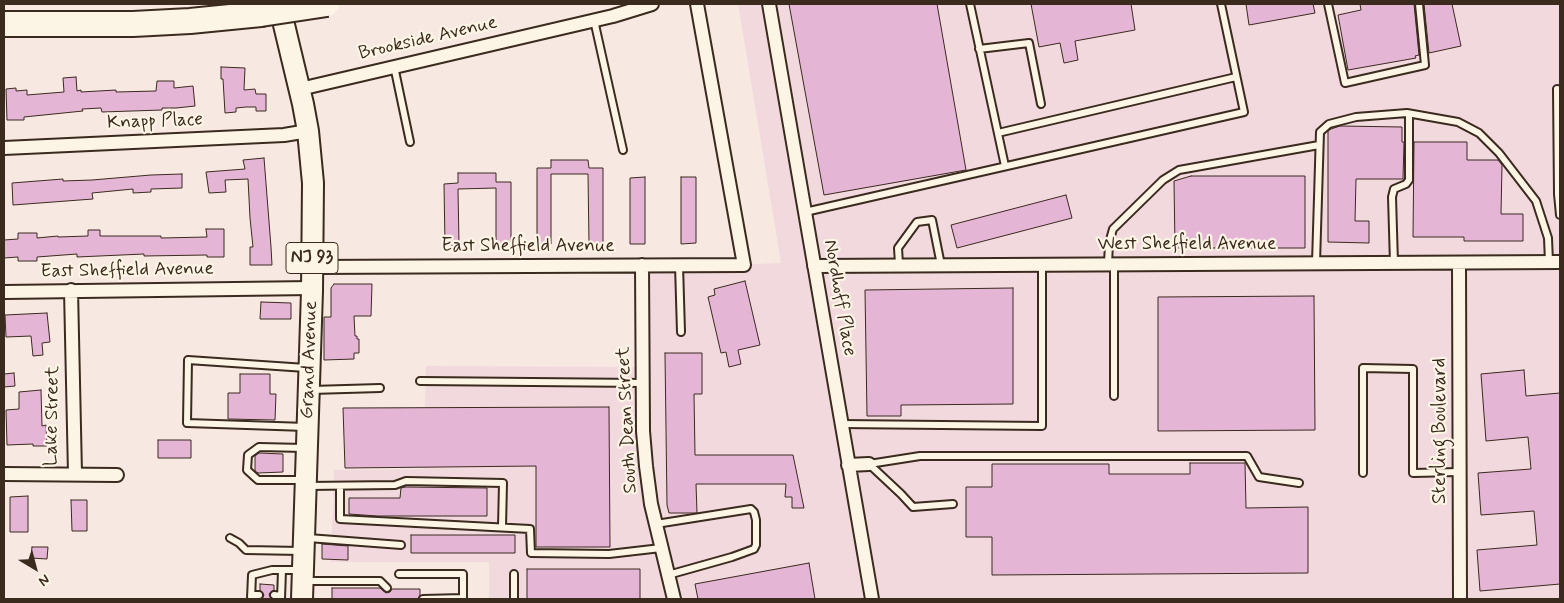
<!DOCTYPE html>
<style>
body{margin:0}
#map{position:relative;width:1564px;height:603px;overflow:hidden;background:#f7e8e2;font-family:Mynerve,sans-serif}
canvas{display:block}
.frame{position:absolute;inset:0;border:5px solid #3b2a1e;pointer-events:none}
.north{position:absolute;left:10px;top:543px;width:50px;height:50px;-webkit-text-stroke:4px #fcf5e5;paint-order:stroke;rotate:143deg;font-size:14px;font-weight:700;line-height:20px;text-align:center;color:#3b2a1e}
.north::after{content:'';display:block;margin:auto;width:18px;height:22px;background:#3b2a1e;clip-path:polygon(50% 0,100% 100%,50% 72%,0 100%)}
</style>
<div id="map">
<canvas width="1564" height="603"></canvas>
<div class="frame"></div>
<div class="north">N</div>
</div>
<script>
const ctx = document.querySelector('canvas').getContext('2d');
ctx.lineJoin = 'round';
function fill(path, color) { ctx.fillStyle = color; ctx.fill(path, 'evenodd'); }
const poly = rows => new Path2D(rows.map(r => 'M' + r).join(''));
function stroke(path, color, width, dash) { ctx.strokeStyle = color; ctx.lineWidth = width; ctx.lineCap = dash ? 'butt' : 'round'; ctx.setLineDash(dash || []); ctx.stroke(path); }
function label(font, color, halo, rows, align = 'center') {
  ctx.font = font + ' Mynerve,sans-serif'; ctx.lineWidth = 4.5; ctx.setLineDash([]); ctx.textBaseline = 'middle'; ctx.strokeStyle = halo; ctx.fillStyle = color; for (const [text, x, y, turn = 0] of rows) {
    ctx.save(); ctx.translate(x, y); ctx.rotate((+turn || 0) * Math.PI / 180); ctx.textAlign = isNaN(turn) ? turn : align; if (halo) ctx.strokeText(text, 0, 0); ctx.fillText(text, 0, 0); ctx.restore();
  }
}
fill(poly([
 [738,4,1560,4,1560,599,489,599,489,562,331,562,334,470,423,469,426,366,638,367,640,269,781,263]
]), '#f2d9de');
const building = poly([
 [789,4,937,4,966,170,824,195,789,4],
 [1031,4,1131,4,1135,30,1075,41,1078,60,1064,63,1060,43,1039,47,1031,4],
 [1246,4,1313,4,1315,13,1249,25,1246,4],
 [1360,4,1414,4,1419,55,1415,56,1416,58,1348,70,1338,15,1361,10,1360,4],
 [1424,4,1452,4,1461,46,1429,53,1424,4],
 [221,67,245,68,244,90,255,89,256,94,266,94,266,111,256,111,256,107,246,107,236,108,236,112,225,113,223,79,221,79,221,67],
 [76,77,77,91,81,90,81,92,116,90,116,92,156,91,157,81,174,81,174,88,193,86,195,106,176,108,162,108,162,110,102,112,101,108,82,109,83,111,24,117,24,120,7,120,6,89,16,88,16,91,27,90,27,95,64,92,63,78,76,77],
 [1340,126,1402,127,1402,142,1404,142,1403,179,1356,179,1355,221,1369,221,1369,243,1328,242,1328,131,1331,129,1340,126],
 [1414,142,1467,142,1467,160,1498,160,1502,165,1501,214,1523,214,1523,241,1464,241,1464,237,1413,237,1414,142],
 [264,158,271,247,272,265,250,265,250,247,253,247,250,218,248,179,225,180,226,192,209,193,206,172,245,169,243,160,264,158],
 [551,160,588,160,589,168,603,168,603,244,589,244,588,174,551,174,551,244,537,244,537,168,551,168,551,160],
 [458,173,496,173,496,182,511,182,511,244,496,245,496,188,458,189,459,245,445,245,444,184,458,183,458,173],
 [182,174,182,188,151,189,151,192,133,193,133,189,92,193,93,199,13,205,12,183,63,179,63,181,92,180,151,175,182,174],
 [1191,176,1305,176,1305,248,1175,248,1174,181,1191,176],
 [645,177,645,244,630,244,630,178,645,177],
 [681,177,696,177,696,243,681,244,681,177],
 [1066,195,1072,218,957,248,951,225,1066,195],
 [206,229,224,229,224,257,207,257,207,255,144,256,144,254,77,257,77,254,37,257,37,261,18,261,18,257,4,258,4,240,18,239,18,233,37,233,37,238,58,236,58,237,88,236,88,230,100,230,100,236,161,236,161,238,207,237,206,229],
 [745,281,760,345,738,350,741,364,729,367,726,352,721,353,708,297,715,295,714,289,745,281],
 [334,284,372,284,371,316,354,316,355,336,357,336,357,339,359,339,359,353,354,353,354,359,324,360,324,317,331,317,331,288,334,284],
 [1013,288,1013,404,901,405,901,416,867,416,865,290,1013,288],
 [1314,296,1315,430,1158,431,1158,297,1314,296],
 [261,302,291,303,291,319,260,319,261,302],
 [47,313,50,342,42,343,43,355,33,356,31,336,6,337,5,315,47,313],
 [665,353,702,353,702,394,694,394,695,455,793,455,804,508,792,508,792,497,785,497,786,484,696,484,697,513,669,513,667,505,665,353],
 [1524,370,1526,396,1560,393,1560,584,1480,591,1477,550,1537,545,1534,511,1481,515,1478,473,1531,469,1528,437,1486,441,1481,374,1524,370],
 [14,373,15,386,4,387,4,374,14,373],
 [240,374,270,374,270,394,276,394,275,420,228,419,228,393,240,393,240,374],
 [41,390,42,426,46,425,47,446,33,446,33,444,7,445,6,410,19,409,19,392,41,390],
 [609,407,610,547,536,547,536,466,345,468,343,408,609,407],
 [158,440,191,440,191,458,158,458,158,440],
 [259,453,283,454,283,472,258,473,255,471,255,456,259,453],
 [1190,463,1245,463,1246,508,1308,507,1308,573,992,575,992,537,966,537,966,487,992,487,992,464,1109,464,1109,474,1190,474,1190,463],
 [405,487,487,488,487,516,377,516,349,514,349,498,400,498,401,488,405,487],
 [28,496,28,532,10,532,10,497,28,496],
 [71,500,87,500,87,531,72,531,71,500],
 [411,535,515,535,515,553,411,553,411,535],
 [322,544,348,546,348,560,322,559,322,544],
 [32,547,48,547,47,559,31,558,32,547],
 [809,563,815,599,698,599,695,584,809,563],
 [527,569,640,569,640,599,527,599,527,569],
 [260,584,274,585,274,590,269,594,271,599,262,599,264,595,260,590,260,584],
 [332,588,380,588,386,593,390,592,392,589,420,589,420,595,418,599,332,599,332,588]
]);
fill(building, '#e5b5d6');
stroke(building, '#3b2a1e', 1);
const service = poly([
 [970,4,1005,166],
 [1328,4,1345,83,1425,65,1419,4],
 [594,20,623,150],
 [979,49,1029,43,1041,104],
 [394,66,410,142],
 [1557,89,1558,194,1560,215],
 [998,133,1236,77],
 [805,212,1244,112,1221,4],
 [1316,263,1320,132,1329,124,1356,117,1407,113,1458,122,1479,133,1499,153,1536,201,1548,238,1549,262],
 [1394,263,1392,197,1394,189,1406,184,1409,180,1409,114],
 [899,264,898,248,917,222,932,220,941,265],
 [1108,264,1109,243,1113,229,1163,180,1179,170,1319,145],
 [679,265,681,332],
 [420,381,643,383],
 [311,390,380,388],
 [1114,396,1114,264],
 [841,424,1042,426,1042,265],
 [306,427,187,423,188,360,306,368],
 [304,448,259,447,248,455,247,470,258,480,305,480],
 [869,464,920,456,1247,456,1259,477,1299,483],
 [869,464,901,494,913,507,953,504],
 [1363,473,1363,368,1413,369,1413,473,1459,472],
 [307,486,395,485,406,481,503,483,502,527],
 [340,486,340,519,530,529,531,553,609,554,661,548],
 [656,524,751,509,754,512,756,520,756,545,754,549,732,557,668,575],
 [230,538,239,543,246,550,301,551],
 [308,538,401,545],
 [399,574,463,574,463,599],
 [514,574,514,599],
 [305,581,380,581,387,588],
 [251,595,259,595],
 [274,595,281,596],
 [251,599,252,575,272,570,300,570],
 [281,599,282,570],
 [423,599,463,598]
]);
const minor = poly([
 [769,4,872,599],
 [300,89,613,16,652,4],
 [4,148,284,135,308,131],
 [1459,263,1460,599],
 [642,265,643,431,646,466,651,504,674,599],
 [814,266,1560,262],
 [312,267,744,265,697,4],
 [71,290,75,474],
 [4,292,312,288],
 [848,465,869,464],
 [4,474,117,475]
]);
const primary = poly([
 [279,4,303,104,308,131,313,183,312,291,302,599]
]);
const motorway = poly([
 [4,24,133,24,190,21,261,14]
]);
stroke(service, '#3b2a1e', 10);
stroke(minor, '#3b2a1e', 16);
stroke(primary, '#3b2a1e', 24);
stroke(motorway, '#3b2a1e', 28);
stroke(service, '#fcf5e5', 6);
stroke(minor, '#fcf5e5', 12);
stroke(primary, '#fcf5e5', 20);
stroke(motorway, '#fcf5e5', 24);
const motorwayBridge = poly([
 [261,14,327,4]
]);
stroke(motorwayBridge, '#3b2a1e', 28, []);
stroke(motorwayBridge, '#fcf5e5', 24);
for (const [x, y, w] of [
 [312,258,52]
]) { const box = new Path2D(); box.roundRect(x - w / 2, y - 15.5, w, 31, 4); ctx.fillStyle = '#fcf5e5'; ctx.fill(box); stroke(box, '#3b2a1e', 1); }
label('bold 18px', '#3b2a1e', null, [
 ["NJ 93",312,258]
]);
label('19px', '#3b2a1e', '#fcf5e5', [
 ["Brookside Avenue",428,39,-13],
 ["Knapp Place",155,122,-2],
 ["West Sheffield Avenue",1187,245],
 ["East Sheffield Avenue",528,247],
 ["East Sheffield Avenue",127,271,-1],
 ["Nordhoff Place",839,298,80],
 ["Grand Avenue",310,360,-88],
 ["Lake Street",53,416,-89],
 ["South Dean Street",628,420,-93],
 ["Sterling Boulevard",1441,431,-90]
]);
</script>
